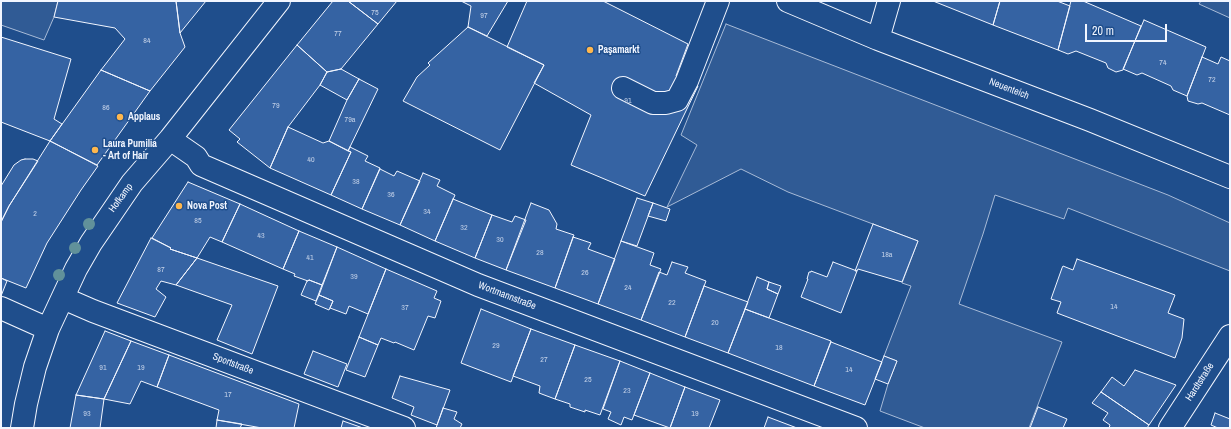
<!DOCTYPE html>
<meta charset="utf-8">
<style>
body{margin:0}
#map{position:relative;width:1231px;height:429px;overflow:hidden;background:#1f4e8c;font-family:"Archivo Narrow",sans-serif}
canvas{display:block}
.frame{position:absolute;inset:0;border:2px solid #f2f6ff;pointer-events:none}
.scale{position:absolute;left:1085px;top:24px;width:82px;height:18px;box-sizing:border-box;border:2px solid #f2f6ff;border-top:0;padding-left:5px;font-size:12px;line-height:14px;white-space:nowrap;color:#f2f6ff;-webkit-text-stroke:3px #1f4e8c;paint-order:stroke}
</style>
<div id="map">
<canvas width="1231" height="429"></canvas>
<div class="frame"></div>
<div class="scale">20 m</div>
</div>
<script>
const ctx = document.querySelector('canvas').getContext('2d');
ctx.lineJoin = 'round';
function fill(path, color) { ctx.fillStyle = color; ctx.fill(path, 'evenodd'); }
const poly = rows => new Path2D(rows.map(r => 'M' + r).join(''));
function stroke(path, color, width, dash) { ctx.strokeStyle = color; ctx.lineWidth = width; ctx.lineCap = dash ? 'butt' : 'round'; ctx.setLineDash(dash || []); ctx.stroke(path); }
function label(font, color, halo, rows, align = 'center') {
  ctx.font = font + ' "Archivo Narrow",sans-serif'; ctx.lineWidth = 3; ctx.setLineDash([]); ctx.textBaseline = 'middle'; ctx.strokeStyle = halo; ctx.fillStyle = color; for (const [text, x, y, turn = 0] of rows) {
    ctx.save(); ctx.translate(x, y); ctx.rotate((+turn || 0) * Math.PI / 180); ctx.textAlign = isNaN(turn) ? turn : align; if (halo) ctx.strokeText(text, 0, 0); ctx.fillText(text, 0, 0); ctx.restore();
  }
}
const built = poly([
 [1,1,58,1,54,17,44,40,1,25,1,1],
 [1201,1,1230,1,1230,18,1199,4,1201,1],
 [726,24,1168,195,1230,223,1230,271,1068,208,1064,219,995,195,983,234,959,304,1062,342,1029,428,925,428,880,411,888,384,897,361,884,356,911,286,902,283,918,241,788,192,741,169,667,207,697,145,681,135,726,24]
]);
fill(built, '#305b95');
stroke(built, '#a8bbd7', 1);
const building = poly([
 [58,1,176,1,180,33,185,47,150,91,101,70,125,39,115,28,54,17,58,1],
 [176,1,206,1,180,33,176,1],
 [333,1,348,1,378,24,341,69,327,72,297,45,333,1],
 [348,1,397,1,378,24,348,1],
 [461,1,508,1,487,36,468,27,471,6,461,1],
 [527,1,603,1,688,44,676,76,698,86,645,196,571,165,591,115,534,83,544,65,507,47,527,1],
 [933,1,1000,1,993,25,933,1],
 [1000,1,1057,1,1070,6,1058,50,993,25,1000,1],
 [1071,1,1083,1,1141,26,1123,70,1116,72,1108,68,1106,63,1076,51,1068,54,1058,50,1071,1],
 [1144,20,1206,47,1187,96,1173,90,1171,86,1142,73,1137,75,1123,69,1144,20],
 [468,27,544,65,500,150,403,101,417,77,430,65,428,63,468,27],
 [1,37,71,59,54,119,62,124,50,141,1,122,1,37],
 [297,45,327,72,320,85,288,127,270,168,237,142,240,139,229,130,297,45],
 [1202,57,1218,64,1221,57,1230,61,1230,115,1202,103,1198,104,1188,101,1187,96,1202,57],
 [341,69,359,79,347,100,320,85,327,72,341,69],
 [101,70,150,91,97,165,50,141,101,70],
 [359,79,378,89,348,151,329,141,347,100,359,79],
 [288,127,323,143,329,141,351,152,331,195,270,168,288,127],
 [50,141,98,166,81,190,47,243,26,288,1,278,1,222,9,206,50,141],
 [350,147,368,156,365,161,380,168,362,209,331,195,351,152,348,151,350,147],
 [25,159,33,159,38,161,9,206,1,222,1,186,14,165,21,160,25,159],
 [380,169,394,176,397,171,420,181,400,225,362,209,380,169],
 [423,173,440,180,437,186,455,195,435,241,400,225,423,173],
 [188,182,240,204,222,242,210,237,197,258,170,249,171,248,152,238,188,182],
 [637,198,653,203,637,246,621,241,637,198],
 [453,199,492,215,475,258,435,241,453,199],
 [531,203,549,210,557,224,556,229,574,235,555,288,506,270,531,203],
 [653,203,670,209,666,221,648,216,653,203],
 [240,204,299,231,283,269,222,242,240,204],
 [492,215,512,222,515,216,526,220,506,270,475,258,492,215],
 [873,224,918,241,902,282,858,269,857,271,855,271,873,224],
 [299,231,337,247,322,285,309,280,308,281,294,276,295,274,283,269,299,231],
 [573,237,591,243,588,249,615,259,598,304,555,288,573,237],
 [151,238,171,248,170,249,197,258,176,285,161,281,156,289,166,297,155,317,117,303,151,238],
 [621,241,654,253,650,265,661,269,641,320,598,304,621,241],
 [337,247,386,269,368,314,349,306,346,314,330,308,333,301,319,295,337,247],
 [197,258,278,286,252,354,217,340,232,305,176,285,197,258],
 [1077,259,1175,295,1168,313,1184,319,1182,338,1175,358,1057,313,1061,302,1051,299,1062,268,1063,266,1073,270,1077,259],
 [672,262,688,267,685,273,706,281,685,337,641,320,659,272,667,275,672,262],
 [833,262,857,271,841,313,801,297,808,279,807,279,809,272,811,272,811,271,827,277,833,262],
 [386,269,437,291,434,298,441,301,435,318,428,316,414,350,395,342,394,343,381,338,378,345,359,337,386,269],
 [757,277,769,282,767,289,778,294,769,318,745,309,757,277],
 [1,278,7,281,1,296,1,278],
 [309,280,322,285,316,301,301,295,307,281,308,281,309,280],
 [769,282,781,286,778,294,767,289,769,282],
 [704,286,748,302,728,353,685,337,704,286],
 [319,295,333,301,329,310,315,304,319,295],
 [481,309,531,329,511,382,461,363,481,309],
 [745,309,831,341,814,386,728,353,745,309],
 [531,329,575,345,555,399,539,393,540,386,513,376,531,329],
 [105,331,131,341,104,399,76,395,105,331],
 [359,337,378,345,365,377,346,370,359,337],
 [131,341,169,355,157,387,141,381,130,404,104,399,131,341],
 [831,342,882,362,865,405,814,386,831,342],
 [575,345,620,361,600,415,585,410,585,412,570,407,570,404,555,399,575,345],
 [313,351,347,364,338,387,304,374,313,351],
 [169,355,299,404,294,428,262,428,217,420,219,410,157,387,169,355],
 [884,356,897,361,888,384,875,379,884,356],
 [620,361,650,373,632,420,624,417,621,425,608,419,611,412,603,409,620,361],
 [1135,370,1176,385,1149,425,1101,392,1112,377,1124,386,1135,370],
 [650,373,685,387,670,428,634,415,650,373],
 [400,376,450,390,437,425,411,415,414,407,392,398,400,376],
 [685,387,720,400,709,428,670,428,685,387],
 [1101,392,1149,425,1147,428,1109,428,1110,425,1103,420,1108,413,1092,403,1101,392],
 [76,395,104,399,100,428,70,428,76,395],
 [1038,407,1067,419,1063,428,1030,428,1038,407],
 [443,408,457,412,454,419,462,424,460,428,436,428,443,408],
 [1215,413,1230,419,1230,428,1218,428,1211,425,1215,413],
 [768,417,797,428,764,428,768,417],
 [217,420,242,424,240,428,216,428,217,420],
 [343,421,363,428,341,428,343,421]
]);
fill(building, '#3563a3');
stroke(building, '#f2f6ff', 1);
const minor = poly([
 [788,1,878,39,1090,120,1230,177],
 [878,39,889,1],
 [623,88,653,103,666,103,677,100,687,81,718,1],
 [170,139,196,157,201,165,478,285,856,428],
 [63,298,93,311,404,428],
 [1,308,48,329],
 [22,428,26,404,35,367,48,329,76,269,91,243,132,183,170,139,279,1],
 [1170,428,1230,336]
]);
stroke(minor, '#f2f6ff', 24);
stroke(minor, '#1f4e8c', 22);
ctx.fillStyle = '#61919a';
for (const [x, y] of [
 [89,224],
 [75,248],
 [59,275]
]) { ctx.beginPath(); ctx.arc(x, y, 6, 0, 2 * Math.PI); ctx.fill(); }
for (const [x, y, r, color] of [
 [590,50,4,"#ffb74d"],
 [120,117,4,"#ffb74d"],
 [95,150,4,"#ffb74d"],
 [179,206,4,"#ffb74d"]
]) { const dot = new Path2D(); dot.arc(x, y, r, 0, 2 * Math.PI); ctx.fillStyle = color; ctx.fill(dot); stroke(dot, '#1f4e8c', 1.5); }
label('8px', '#c3d1e8', null, [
 ["75",375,13],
 ["97",484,16],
 ["77",338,34],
 ["84",147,41],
 ["74",1163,63],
 ["72",1212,80],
 ["91",628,101],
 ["79",276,106],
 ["86",106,108],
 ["79a",350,120],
 ["40",311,160],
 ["38",356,182],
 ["36",391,195],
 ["34",427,212],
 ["2",35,214],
 ["85",198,221],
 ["32",464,228],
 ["43",261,236],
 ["30",500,240],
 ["28",540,253],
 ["18a",887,255],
 ["41",310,258],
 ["87",161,270],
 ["26",585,273],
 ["39",354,277],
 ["24",628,288],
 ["22",672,303],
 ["14",1114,307],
 ["37",405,308],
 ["20",715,323],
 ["29",496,346],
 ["18",779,348],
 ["27",544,360],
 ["91",103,368],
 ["19",141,368],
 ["14",849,370],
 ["25",588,380],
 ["23",627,391],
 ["17",228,395],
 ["93",87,414],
 ["19",695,414]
]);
label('bold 10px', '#f2f6ff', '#1f4e8c', [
 ["Paşamarkt",598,50],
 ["Applaus",128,117],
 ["Laura Pumilia",103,144],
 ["- Art of Hair",103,156],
 ["Nova Post",187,206]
], 'left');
label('10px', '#f2f6ff', '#1f4e8c', [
 ["Neuenteich",1009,89,21],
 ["Hofkamp",121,198,-54],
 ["Wortmannstraße",507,296,21],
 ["Sportstraße",233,364,21],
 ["Hardtstraße",1200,382,-57]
]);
</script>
